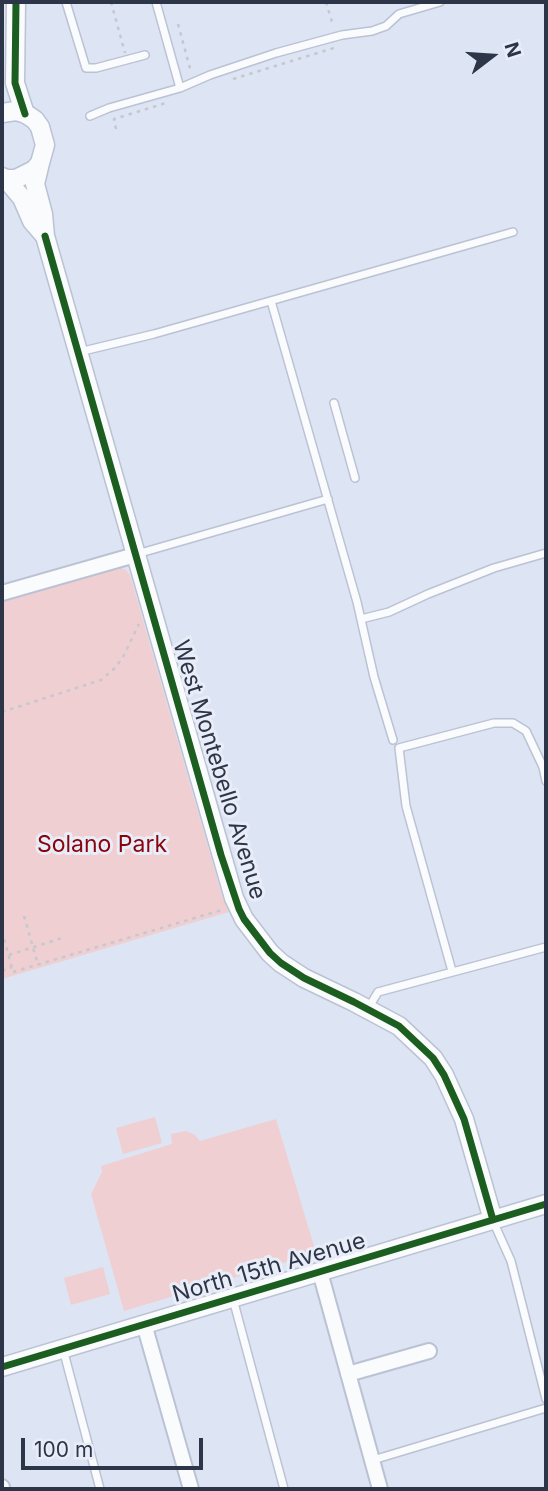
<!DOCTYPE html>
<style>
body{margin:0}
#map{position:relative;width:548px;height:1491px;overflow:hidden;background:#dde4f4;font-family:Inter,sans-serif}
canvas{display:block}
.frame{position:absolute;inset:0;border:4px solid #2d3548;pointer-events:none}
.north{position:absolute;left:457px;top:21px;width:70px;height:70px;-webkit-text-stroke:5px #e9edf8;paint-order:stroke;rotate:73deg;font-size:19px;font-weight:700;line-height:28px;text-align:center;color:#2d3548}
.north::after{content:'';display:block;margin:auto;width:24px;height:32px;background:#2d3548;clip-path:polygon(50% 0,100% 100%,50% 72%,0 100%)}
.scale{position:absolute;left:21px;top:1438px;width:182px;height:32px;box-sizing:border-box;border:4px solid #2d3548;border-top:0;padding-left:9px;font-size:21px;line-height:24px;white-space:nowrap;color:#2d3548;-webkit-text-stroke:5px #e9edf8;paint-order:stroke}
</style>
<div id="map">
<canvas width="548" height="1491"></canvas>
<div class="frame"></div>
<div class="north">N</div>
<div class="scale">100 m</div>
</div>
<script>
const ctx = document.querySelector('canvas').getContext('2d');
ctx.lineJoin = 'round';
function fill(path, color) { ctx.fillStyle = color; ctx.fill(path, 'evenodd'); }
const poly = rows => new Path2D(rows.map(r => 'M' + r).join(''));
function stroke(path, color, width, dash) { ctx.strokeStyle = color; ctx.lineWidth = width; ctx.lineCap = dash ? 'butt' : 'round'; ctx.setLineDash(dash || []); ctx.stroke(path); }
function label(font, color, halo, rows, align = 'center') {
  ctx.font = font + ' Inter,sans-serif'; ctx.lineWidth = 6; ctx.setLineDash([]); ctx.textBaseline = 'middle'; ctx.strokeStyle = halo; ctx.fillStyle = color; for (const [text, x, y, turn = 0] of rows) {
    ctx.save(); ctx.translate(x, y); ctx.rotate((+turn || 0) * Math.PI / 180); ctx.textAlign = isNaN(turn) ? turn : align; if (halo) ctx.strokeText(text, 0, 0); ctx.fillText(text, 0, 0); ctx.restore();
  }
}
fill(poly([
 [119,567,126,570,130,575,222,896,229,912,2,979,2,602],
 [155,1117,162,1143,123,1154,116,1128],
 [276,1119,316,1253,124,1311,91,1194,102,1172,101,1166,172,1144,171,1134,186,1131,195,1135,200,1141],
 [103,1267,110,1294,71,1305,64,1278]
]), '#efcfd1');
const service = poly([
 [66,2,86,68,96,68,145,55],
 [156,2,180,88],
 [90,116,109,108,180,88,210,75,276,53,342,35,372,31,386,26,399,14,440,2],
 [271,301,357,602,374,677,393,740],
 [79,352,154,334,513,232],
 [334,403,355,478],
 [137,554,328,499],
 [361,619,389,612,428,594,494,568,546,553],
 [452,971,406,806,399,748,494,723,513,723,526,731,543,767,546,781],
 [369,1007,378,992,546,947],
 [493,1221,511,1261,546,1399],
 [233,1299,284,1489],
 [63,1349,100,1489],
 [373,1460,546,1408]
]);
const minor = poly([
 [2,593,135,555],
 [320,1272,380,1489],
 [144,1324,191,1489],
 [348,1374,429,1351],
 [2,1487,2,1489]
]);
const tertiary = poly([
 [16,2,15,83,25,114],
 [2,113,16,111,26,114,35,120,40,127,45,145,40,163,34,170,16,179,6,179],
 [40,163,35,184,43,214,45,236,234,898,244,919,270,953,281,963,304,978,354,1002,399,1026,433,1058,444,1075,464,1119,493,1220],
 [2,177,6,179,22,198,32,221,45,236],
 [2,1367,546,1204]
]);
stroke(service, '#bbc2d3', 10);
stroke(minor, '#bbc2d3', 18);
stroke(tertiary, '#bbc2d3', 21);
stroke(poly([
 [111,2,125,53],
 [326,2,332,22],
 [178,24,191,72],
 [233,79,334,48],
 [116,129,114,119,169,102],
 [2,712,101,680,115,668,123,657,139,624],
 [24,916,38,965],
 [2,931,13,972,225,909],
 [9,955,62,938],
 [2,971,12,967]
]), '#c5c8cf', 2.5, [3.5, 5]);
stroke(service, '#fafbfd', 7);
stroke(minor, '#fafbfd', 14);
stroke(tertiary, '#fafbfd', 18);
stroke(poly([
 [16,2,15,83,25,114],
 [45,236,221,855,239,909,244,919,270,953,281,963,304,978,354,1002,399,1026,433,1058,444,1075,464,1119,493,1220],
 [2,1367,546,1204]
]), '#1b5e20', 7);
label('23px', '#2d3548', '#e9edf8', [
 ["West Montebello Avenue",219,770,73],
 ["North 15th Avenue",269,1268,-16]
]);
label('23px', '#88050d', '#e9edf8', [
 ["Solano Park",102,845]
]);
</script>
